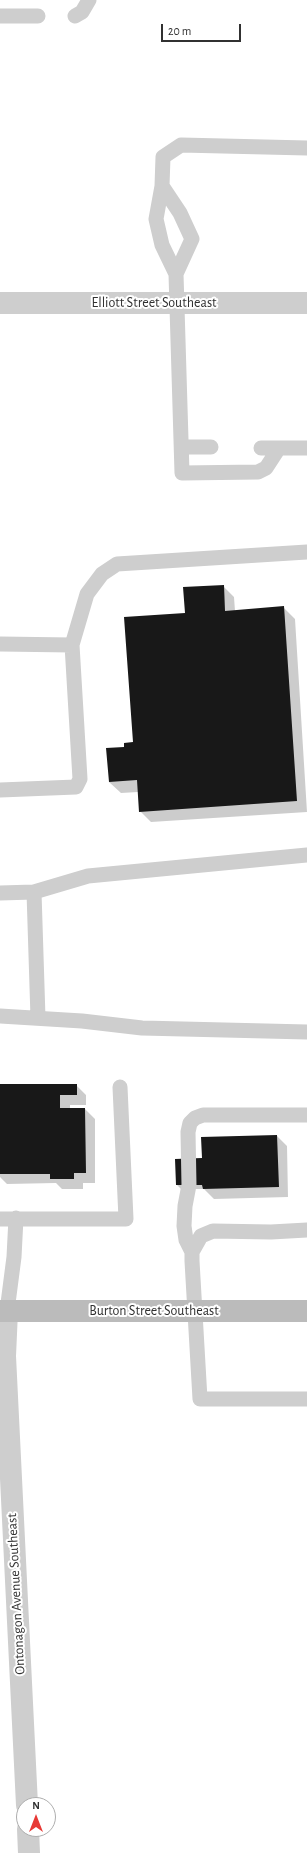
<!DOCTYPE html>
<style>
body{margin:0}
#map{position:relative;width:307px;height:1853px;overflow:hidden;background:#fff;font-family:"Alegreya Sans",sans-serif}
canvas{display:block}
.north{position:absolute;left:16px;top:1797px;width:40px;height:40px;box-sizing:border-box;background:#fff;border:1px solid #adadad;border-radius:50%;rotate:0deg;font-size:11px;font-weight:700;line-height:16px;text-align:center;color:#313131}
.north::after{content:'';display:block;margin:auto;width:14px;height:18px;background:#e73935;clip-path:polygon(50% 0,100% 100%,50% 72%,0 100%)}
.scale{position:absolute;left:161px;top:24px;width:80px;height:18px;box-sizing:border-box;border:2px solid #313131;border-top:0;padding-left:5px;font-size:12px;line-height:14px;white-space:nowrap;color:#313131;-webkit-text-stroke:3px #fff;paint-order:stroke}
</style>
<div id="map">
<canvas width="307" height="1853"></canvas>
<div class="north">N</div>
<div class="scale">20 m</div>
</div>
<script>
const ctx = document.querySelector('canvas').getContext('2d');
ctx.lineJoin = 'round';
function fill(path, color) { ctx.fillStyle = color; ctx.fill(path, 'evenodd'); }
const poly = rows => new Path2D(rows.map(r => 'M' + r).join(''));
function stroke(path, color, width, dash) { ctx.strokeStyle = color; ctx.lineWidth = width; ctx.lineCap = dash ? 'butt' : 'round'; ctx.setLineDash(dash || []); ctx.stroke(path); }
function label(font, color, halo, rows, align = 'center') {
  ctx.font = font + ' "Alegreya Sans",sans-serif'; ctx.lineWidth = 4; ctx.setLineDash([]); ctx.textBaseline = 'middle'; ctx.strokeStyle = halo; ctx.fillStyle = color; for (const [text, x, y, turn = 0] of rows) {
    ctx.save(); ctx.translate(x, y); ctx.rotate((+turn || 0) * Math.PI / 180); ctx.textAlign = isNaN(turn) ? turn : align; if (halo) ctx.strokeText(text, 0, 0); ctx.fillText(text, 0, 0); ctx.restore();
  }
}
fill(poly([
 [223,586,234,597,235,611,283,607,295,619,307,812,151,822,140,811,138,792,121,793,109,782,126,747,134,743,186,614],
 [0,1085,76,1085,86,1095,86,1105,70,1105,70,1109,85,1109,95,1119,95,1183,83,1183,83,1189,62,1189,56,1183,7,1184,0,1177],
 [277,1136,287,1146,288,1197,214,1199,204,1189,181,1189,177,1185,203,1159]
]), '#0003');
fill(poly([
 [224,585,225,611,284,606,297,801,139,812,137,780,109,782,106,748,124,747,124,743,133,742,124,617,185,613,183,587],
 [0,1084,77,1084,77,1095,60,1095,60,1108,85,1108,86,1173,74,1173,74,1179,50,1179,50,1174,0,1174],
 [277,1135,279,1187,203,1189,202,1185,176,1185,175,1159,202,1158,201,1137]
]), '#181818');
stroke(poly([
 [0,16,38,16],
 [75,16,82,12,89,0],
 [162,186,180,213,192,239,176,274],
 [182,447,211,447],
 [261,448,307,448],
 [279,448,266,468,258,472,182,473,176,274,162,245,156,219,162,186,163,157,181,145,307,148],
 [0,644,72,645,87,594,102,574,117,564,307,552],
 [0,790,76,787,80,779,72,645],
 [34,892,38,1018],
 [0,893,34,892,88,876,307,855],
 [0,1016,82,1021,142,1028,307,1032],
 [0,1219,126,1219,120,1087],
 [307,1230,271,1232,213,1231,201,1236,192,1252,192,1261,200,1399,307,1399],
 [192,1252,186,1240,184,1226,185,1206,189,1185,188,1132,190,1123,195,1118,203,1115,307,1115],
 [7,1311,14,1257,16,1218]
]), '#cecece', 15);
stroke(poly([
 [0,303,307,303],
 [7,1311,5,1356,27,1805],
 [28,1829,29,1853]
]), '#cecece', 22);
stroke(poly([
 [0,1311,307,1311]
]), '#bbb', 22);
label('14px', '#313131', '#fff', [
 ["Elliott Street Southeast",154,303],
 ["Burton Street Southeast",154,1311],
 ["Ontonagon Avenue Southeast",16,1594,-93]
]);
</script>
